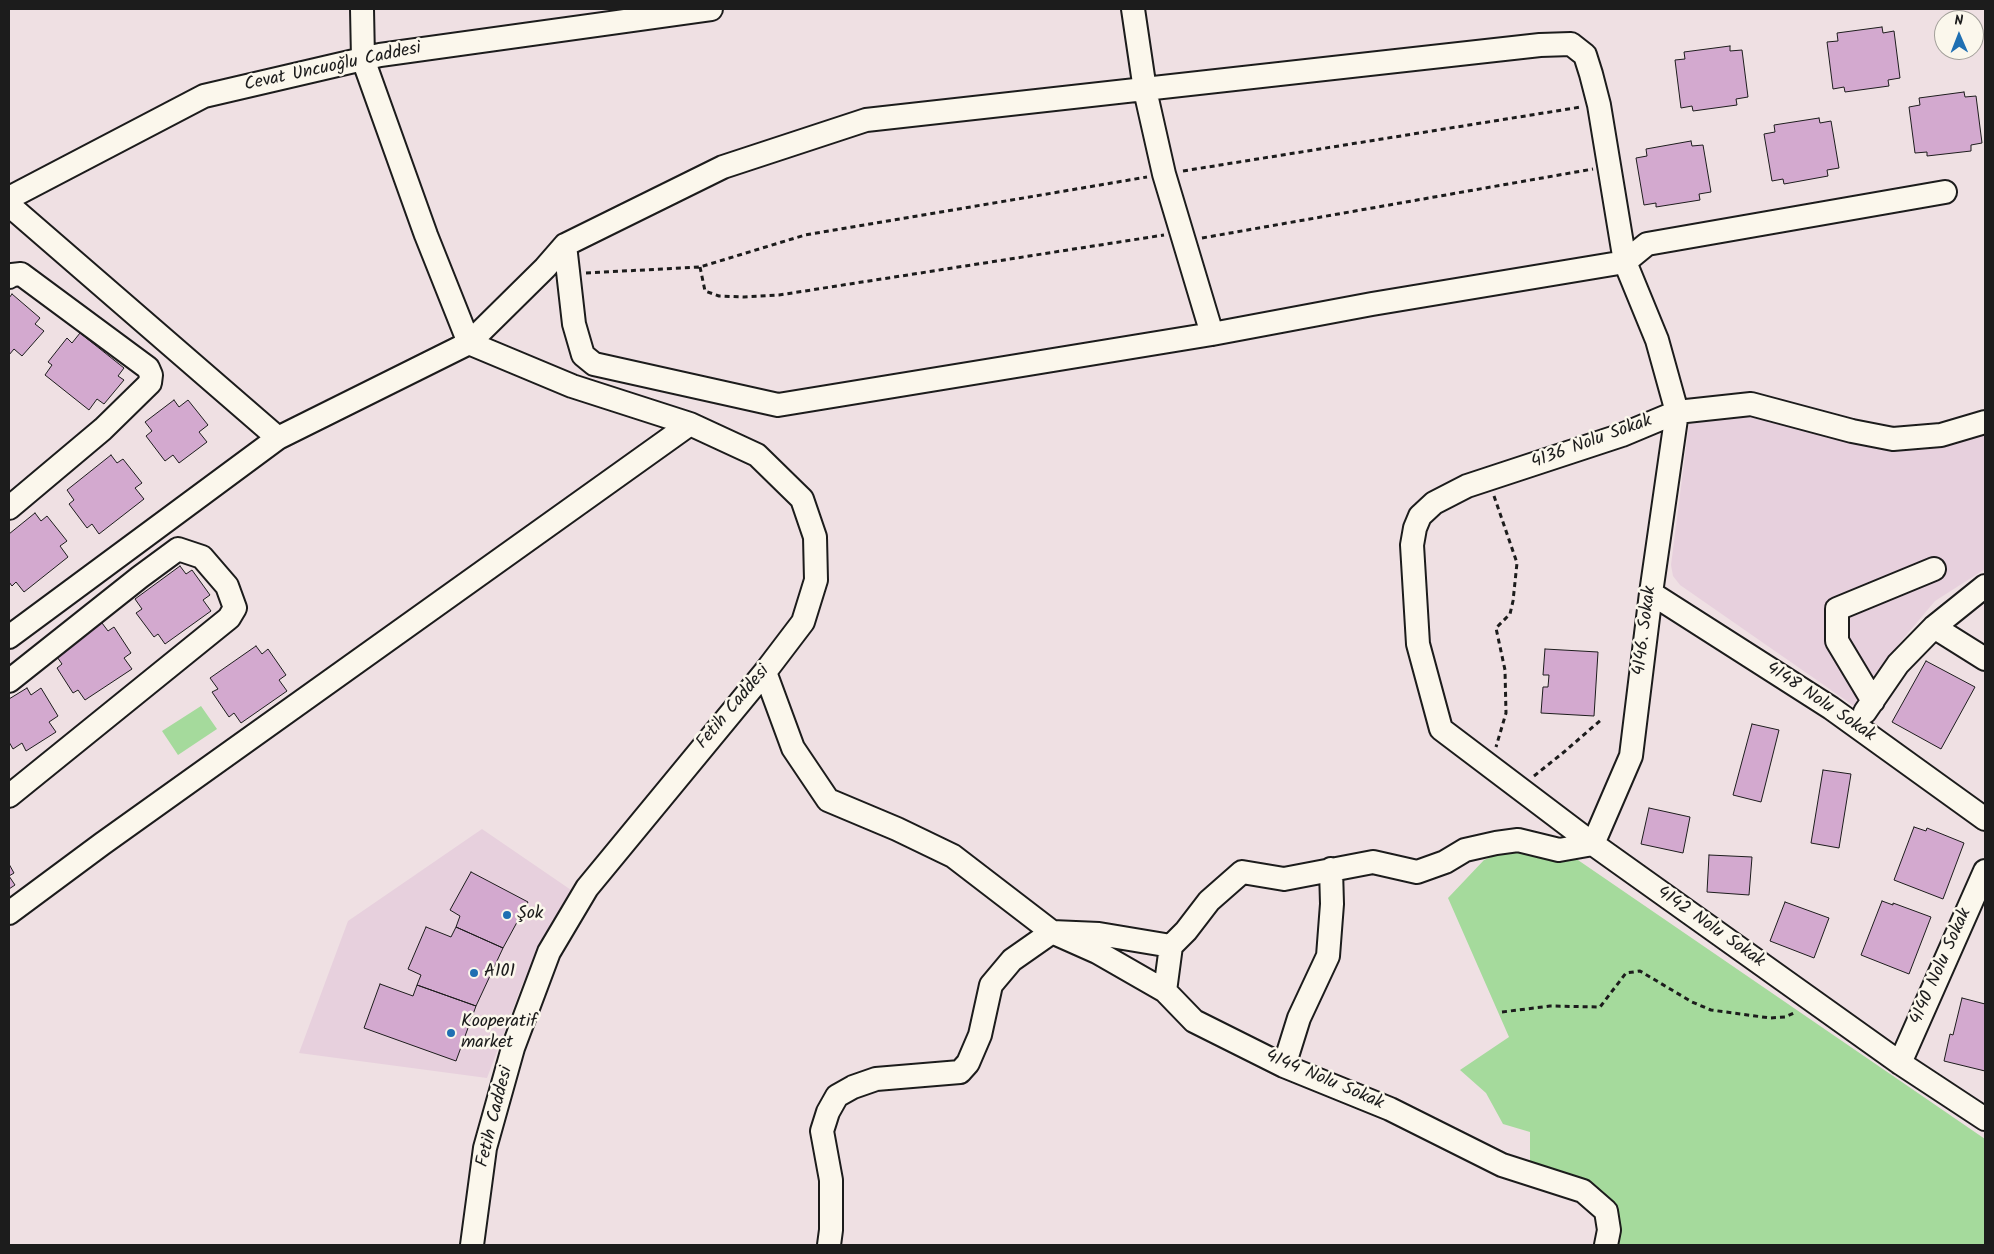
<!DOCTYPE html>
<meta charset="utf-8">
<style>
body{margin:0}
#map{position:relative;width:1994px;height:1254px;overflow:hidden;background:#efe0e3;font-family:Kalam,sans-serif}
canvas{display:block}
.frame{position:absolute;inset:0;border:10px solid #1c1c1c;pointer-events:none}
.north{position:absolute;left:1934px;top:10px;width:50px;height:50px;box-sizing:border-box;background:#fbf7ec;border:1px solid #a29f99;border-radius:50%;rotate:359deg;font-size:14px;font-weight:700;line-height:20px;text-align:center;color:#1c1c1c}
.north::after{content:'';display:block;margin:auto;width:18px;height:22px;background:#1f6fb2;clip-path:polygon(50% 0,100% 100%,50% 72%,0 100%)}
</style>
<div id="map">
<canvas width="1994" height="1254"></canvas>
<div class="frame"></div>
<div class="north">N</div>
</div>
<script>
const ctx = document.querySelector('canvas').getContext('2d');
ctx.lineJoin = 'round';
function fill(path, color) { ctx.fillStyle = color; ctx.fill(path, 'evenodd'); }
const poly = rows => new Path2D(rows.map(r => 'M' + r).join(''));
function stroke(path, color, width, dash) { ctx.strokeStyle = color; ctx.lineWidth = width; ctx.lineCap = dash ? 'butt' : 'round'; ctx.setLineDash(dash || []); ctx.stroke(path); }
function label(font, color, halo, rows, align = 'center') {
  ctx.font = font + ' Kalam,sans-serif'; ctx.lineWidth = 5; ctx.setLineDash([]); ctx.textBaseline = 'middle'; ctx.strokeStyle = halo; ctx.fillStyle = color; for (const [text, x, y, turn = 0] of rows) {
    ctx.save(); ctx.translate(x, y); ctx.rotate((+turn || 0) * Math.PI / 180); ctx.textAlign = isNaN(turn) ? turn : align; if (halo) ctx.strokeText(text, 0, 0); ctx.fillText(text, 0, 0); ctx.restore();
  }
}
fill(poly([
 [1759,417,1829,438,1902,451,1985,430,1985,569,1935,601,1897,646,1854,706,1680,585,1673,576,1671,565,1689,424,1722,418],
 [482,829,574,892,522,985,487,1078,299,1053,348,921]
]), '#e7d0dd');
fill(poly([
 [201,706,217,729,178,755,162,731],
 [1506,851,1575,858,1985,1139,1985,1245,1612,1245,1613,1233,1552,1172,1530,1162,1530,1132,1503,1124,1486,1093,1460,1070,1509,1037,1448,898,1484,860]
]), '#a5da9c');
const building = poly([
 [1882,27,1883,33,1894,31,1900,78,1888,80,1889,86,1845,92,1844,87,1833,89,1827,42,1838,41,1837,33,1882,27],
 [1730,46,1730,51,1742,50,1748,97,1736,99,1737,105,1693,111,1692,106,1681,108,1675,60,1685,59,1684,52,1730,46],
 [1964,92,1965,97,1976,96,1982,143,1971,145,1971,151,1927,156,1927,152,1915,153,1909,107,1920,105,1919,98,1964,92],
 [1819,118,1820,123,1831,121,1839,168,1827,170,1828,176,1784,184,1783,179,1772,181,1764,134,1775,132,1774,125,1819,118],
 [1691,141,1692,146,1703,145,1711,192,1699,194,1700,200,1656,207,1656,203,1644,205,1636,158,1647,156,1646,149,1691,141],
 [12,294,40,318,35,324,44,331,22,356,14,349,9,355,9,298,12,294],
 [80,333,124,368,118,376,124,380,104,404,97,399,89,410,45,375,52,365,48,362,67,338,72,343,80,333],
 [174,400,179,407,188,400,208,425,199,432,207,442,179,463,173,455,165,461,146,436,152,431,145,422,174,400],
 [111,455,117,463,123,459,142,483,135,488,144,499,99,534,92,524,87,528,69,504,74,500,67,490,111,455],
 [35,513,41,521,47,516,67,541,60,546,68,557,24,592,16,582,12,586,9,582,9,534,35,513],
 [180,566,186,574,192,570,210,595,203,600,211,611,165,644,158,634,154,637,136,613,142,609,135,599,180,566],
 [102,623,108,631,114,627,131,653,124,658,132,669,85,700,78,690,73,693,57,668,62,664,55,654,102,623],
 [256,646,262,654,268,649,286,675,279,680,287,691,241,723,234,713,229,717,212,692,218,689,210,678,256,646],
 [1545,649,1598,652,1594,716,1541,713,1543,687,1548,687,1549,675,1543,675,1545,649],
 [1926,661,1975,687,1941,749,1892,722,1926,661],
 [27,688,31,695,41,688,58,716,49,722,56,732,26,751,22,743,13,749,9,742,9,699,27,688],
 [1752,724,1779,730,1761,802,1733,795,1752,724],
 [1823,770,1851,774,1839,848,1811,843,1823,770],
 [1649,808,1690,817,1683,853,1641,844,1649,808],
 [1914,827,1926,831,1927,828,1964,843,1943,899,1894,880,1914,827],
 [1709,855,1752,857,1749,895,1707,892,1709,855],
 [9,864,14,873,9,876,15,885,9,889,9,864],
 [471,872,528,902,503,948,456,927,460,916,450,910,471,872],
 [1882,901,1893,905,1893,903,1931,917,1909,974,1861,955,1882,901],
 [1785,902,1829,918,1814,958,1770,941,1785,902],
 [426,927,451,937,456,927,503,948,476,1006,417,985,421,975,408,969,426,927],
 [380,984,413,996,417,985,476,1006,456,1061,364,1028,380,984],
 [1962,998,1985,1004,1985,1071,1944,1061,1950,1034,1953,1035,1962,998]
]);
fill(building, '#d3a9cf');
stroke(building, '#1c1c1c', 1);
const minor = poly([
 [362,9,363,59,426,235,469,343],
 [1133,9,1145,90,1164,174,1212,334],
 [9,198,204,96,380,55,711,9],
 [9,205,278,438],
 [565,245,574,324,583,355,594,364,778,405,1212,334,1372,304,1625,262,1647,244,1945,192],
 [9,277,12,275,21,274,148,368,151,375,150,383,103,429,9,508],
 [469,343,572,386,690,424,757,455,802,499,815,537,816,580,803,622,765,672,587,888,549,952,513,1048,485,1148,472,1245],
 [1985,422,1941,435,1893,439,1852,431,1751,404,1677,412,1622,435,1467,486,1434,503,1420,516,1415,528,1412,545,1418,644,1441,729,1593,844,1900,1063,1985,1119],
 [1651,593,1831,708,1985,819],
 [1934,627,1985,659],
 [9,637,278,438,469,343,545,268,565,245,723,167,866,120,1540,45,1571,44,1585,55,1591,74,1599,105,1625,262,1657,340,1677,412,1651,593,1631,756,1593,844,1559,850,1518,840,1496,843,1465,850,1445,862,1417,872,1373,862,1284,879,1242,872,1209,901,1186,931,1171,946,1099,934,1052,932],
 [765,672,793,748,828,800,897,829,953,856,1052,932,1097,952,1165,991,1194,1021,1284,1066,1390,1109,1502,1165,1583,1191,1606,1211,1609,1230,1606,1245],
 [9,681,140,577,178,549,202,557,227,586,235,608,229,618,9,796],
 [1873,701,1837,641,1837,609,1934,569],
 [1865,712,1898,664,1934,627,1985,586],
 [9,913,102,844,690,424],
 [1165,991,1171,946],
 [1900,1063,1985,871],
 [1284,1066,1299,1018,1328,956,1332,904,1331,869],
 [829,1245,831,1230,831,1180,822,1131,828,1112,837,1096,853,1087,876,1079,960,1072,968,1063,980,1035,991,985,1012,960,1052,932]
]);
stroke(minor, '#1c1c1c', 26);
stroke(poly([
 [1183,171,1581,107],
 [1202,238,1593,169],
 [700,267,705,291,719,296,744,297,779,295,1164,235],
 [586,273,700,267,805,235,1147,177],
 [1494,496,1517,563,1513,601,1510,614,1496,628,1505,670,1506,713,1496,747],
 [1534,776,1564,752,1602,719],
 [1502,1012,1550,1006,1600,1007,1626,973,1640,971,1692,1002,1711,1010,1770,1018,1785,1017,1796,1012]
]), '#1c1c1c', 3, [5, 4]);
stroke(minor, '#fbf7ec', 22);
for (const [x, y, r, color] of [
 [507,915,5,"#1f6fb2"],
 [474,973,5,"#1f6fb2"],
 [451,1033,5,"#1f6fb2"]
]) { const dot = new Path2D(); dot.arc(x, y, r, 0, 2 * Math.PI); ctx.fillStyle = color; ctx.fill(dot); stroke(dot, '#fbf7ec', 2); }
label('18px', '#1c1c1c', '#fbf7ec', [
 ["Cevat Uncuoğlu Caddesi",333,68,-12],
 ["4136 Nolu Sokak",1592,443,-20],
 ["4146. Sokak",1646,631,-83],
 ["4148 Nolu Sokak",1820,703,34],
 ["Fetih Caddesi",734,708,-50],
 ["4142 Nolu Sokak",1710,928,35],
 ["4140 Nolu Sokak",1942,967,-66],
 ["4144 Nolu Sokak",1324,1081,23],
 ["Fetih Caddesi",496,1117,-76]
]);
label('18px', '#1c1c1c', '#fbf7ec', [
 ["Şok",517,915],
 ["A101",484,973],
 ["Kooperatif",461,1023],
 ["market",461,1044]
], 'left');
</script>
